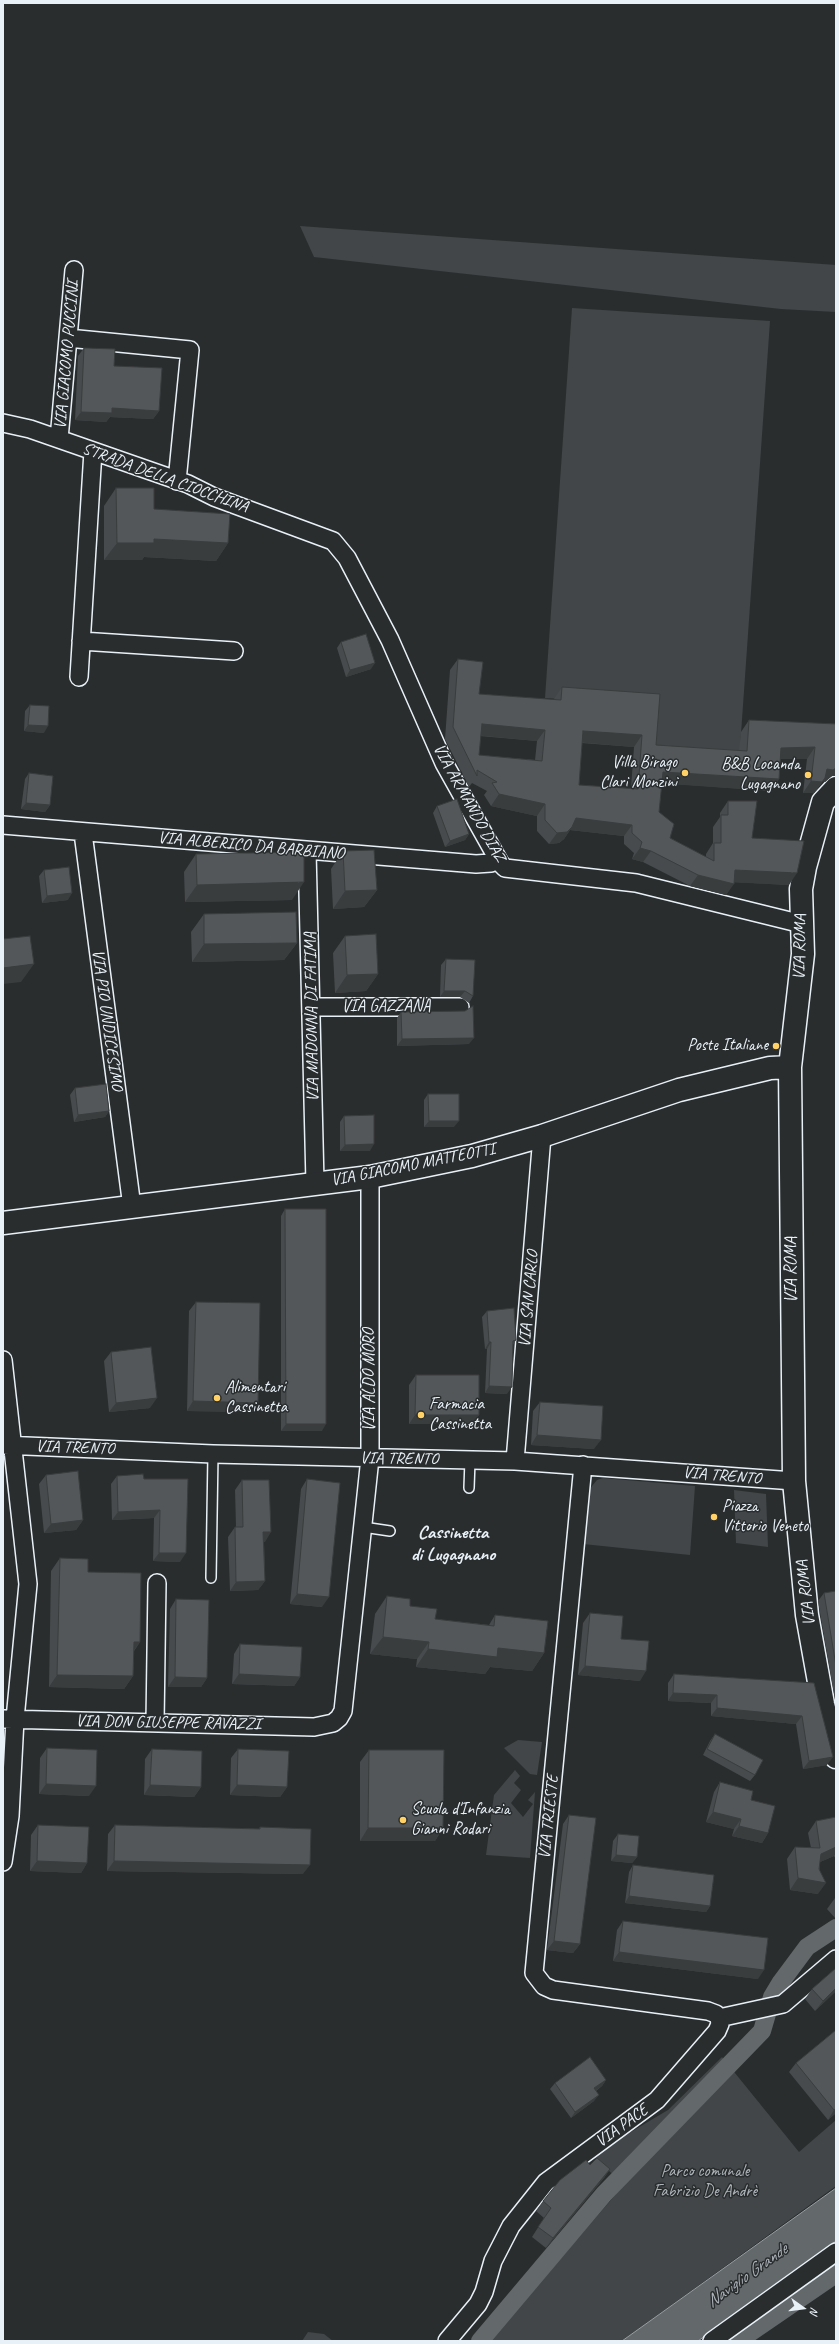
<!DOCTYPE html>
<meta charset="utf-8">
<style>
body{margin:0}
#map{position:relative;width:839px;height:2344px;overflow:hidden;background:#2a2d2e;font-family:Caveat,sans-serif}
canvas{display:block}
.frame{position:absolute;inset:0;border:4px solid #e8f1f8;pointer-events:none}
.north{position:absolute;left:783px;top:2288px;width:40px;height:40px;-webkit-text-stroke:3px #2a2d2e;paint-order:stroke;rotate:104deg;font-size:11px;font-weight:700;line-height:16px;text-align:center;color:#e8f1f8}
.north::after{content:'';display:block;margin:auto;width:14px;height:18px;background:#e8f1f8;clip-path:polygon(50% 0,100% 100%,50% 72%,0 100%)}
</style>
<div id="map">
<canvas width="839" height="2344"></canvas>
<div class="frame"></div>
<div class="north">N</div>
</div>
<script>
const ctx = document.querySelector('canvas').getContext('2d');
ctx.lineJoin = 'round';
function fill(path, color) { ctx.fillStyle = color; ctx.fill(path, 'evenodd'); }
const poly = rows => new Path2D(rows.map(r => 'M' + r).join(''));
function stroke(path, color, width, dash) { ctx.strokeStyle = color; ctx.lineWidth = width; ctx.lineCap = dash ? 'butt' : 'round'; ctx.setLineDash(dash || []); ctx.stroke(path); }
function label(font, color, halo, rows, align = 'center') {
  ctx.font = font + ' Caveat,sans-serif'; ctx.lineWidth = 3; ctx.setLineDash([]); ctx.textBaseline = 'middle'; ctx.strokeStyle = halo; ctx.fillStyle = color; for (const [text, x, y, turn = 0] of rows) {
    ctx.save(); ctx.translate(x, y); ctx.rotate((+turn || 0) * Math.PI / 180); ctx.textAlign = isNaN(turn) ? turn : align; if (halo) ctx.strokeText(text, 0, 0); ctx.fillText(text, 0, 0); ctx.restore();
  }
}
fill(poly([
 [300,226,836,265,836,312,781,309,314,257],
 [572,308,770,321,739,762,648,756,652,705,545,698],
 [603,1478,695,1486,690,1555,583,1544,587,1492,597,1480],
 [734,1490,766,1494,768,1547,736,1543],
 [518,1740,542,1742,537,1775,530,1774,504,1748],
 [515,1770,520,1776,514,1783,521,1790,511,1803,523,1817,533,1804,528,1800,535,1792,530,1858,486,1855,494,1795],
 [722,2057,799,2152,836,2120,836,2186,622,2341,489,2341,624,2185,592,2155,668,2110],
 [308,2332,324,2334,333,2341,302,2341]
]), '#424648');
const water = poly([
 [836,2188,836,2241,698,2341,622,2341,836,2188]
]);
fill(water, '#63686b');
stroke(water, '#989fa3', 1);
stroke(poly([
 [480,2341,604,2194,762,2031,772,1997,781,1982,807,1947,836,1928],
 [738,2341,836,2274]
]), '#63686b', 18);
const lane = poly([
 [469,1488,470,1460],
 [363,1527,390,1531],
 [211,1578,213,1454]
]);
const street = poly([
 [68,338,190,350,177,481],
 [3,423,30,429,188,484,214,497,333,541,347,558,390,640,444,763,500,863,505,868,636,883,802,924],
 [59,439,74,270],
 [81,641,234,651],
 [79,677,93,451],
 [3,825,476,864,491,863,498,860],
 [83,833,132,1207],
 [307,851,315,1183],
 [312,1007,460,1007],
 [3,1360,28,1584,15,1719,10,1816,3,1862],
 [3,1445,213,1454,515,1461,794,1481],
 [515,1461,542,1136],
 [583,1465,534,1973,544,1986,553,1990,708,2011,716,2014,719,2018],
 [3,1719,314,1727,333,1723,339,1718,343,1711,370,1458,370,1177],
 [155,1723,157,1583],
 [719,2018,783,2004,836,1959],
 [447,2341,478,2304,484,2292,493,2261,511,2226,546,2182,657,2100,717,2031,720,2024,719,2018],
 [712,2341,836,2252]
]);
const secondary = poly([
 [836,788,823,802,805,867,801,889,803,954,790,1067,794,1481,807,1615,823,1704,836,1757],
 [3,1223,370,1177,472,1156,542,1136,679,1090,770,1068,790,1067]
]);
stroke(lane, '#e8f1f8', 12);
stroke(street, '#e8f1f8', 20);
stroke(secondary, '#e8f1f8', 25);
stroke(lane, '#2a2d2e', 9);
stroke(street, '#2a2d2e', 17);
stroke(secondary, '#2a2d2e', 22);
fill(poly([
 [84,348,114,366,159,411,153,419,110,417,106,422,75,420,78,356],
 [116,488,154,509,228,543,216,561,144,557,142,560,104,560,104,506],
 [341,642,371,669,346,677,337,648],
 [458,659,479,694,554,700,554,699,562,687,656,745,739,750,741,732,749,720,836,724,836,776,832,776,825,782,823,781,814,793,803,793,807,759,780,759,779,779,771,791,662,783,659,812,670,838,706,857,706,854,713,843,713,827,720,817,720,813,728,801,752,838,789,885,734,882,726,895,690,886,643,862,632,859,634,853,624,844,624,836,570,830,564,839,559,843,549,844,537,831,537,816,491,806,484,795,487,791,472,783,469,787,445,739,450,670],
 [480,736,537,741,535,760,479,755],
 [582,743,634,747,631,788,579,785],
 [30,705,44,733,24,731,25,711],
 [29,773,50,805,45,812,21,809,25,779],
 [437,806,469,834,465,840,445,847,433,813],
 [343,851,377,890,364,907,333,909,331,869],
 [196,854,292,900,185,902,184,872],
 [44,870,68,900,42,903,39,876],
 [204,914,297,943,284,960,192,962,191,932],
 [345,936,378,974,366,991,335,993,333,953],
 [446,959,473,996,469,1003,460,997,440,997,441,965],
 [401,1012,469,1044,397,1046,397,1018],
 [75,1088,109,1111,105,1117,74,1122,70,1095],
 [428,1094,454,1127,424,1127,424,1100],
 [344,1116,370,1151,340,1151,340,1122],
 [285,1209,322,1431,281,1431,281,1216],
 [196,1302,258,1403,252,1412,187,1411,189,1311],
 [487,1311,516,1340,513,1345,507,1394,485,1393,487,1349,485,1349,482,1317],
 [111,1352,150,1408,109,1412,104,1361],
 [416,1375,479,1415,472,1424,409,1424,409,1385],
 [540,1402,594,1449,531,1445,533,1411],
 [46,1475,83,1520,76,1530,44,1533,39,1484],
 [117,1476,144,1479,188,1479,180,1562,153,1561,154,1518,112,1520,111,1484],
 [307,1479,322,1607,290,1604,301,1489],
 [242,1480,265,1542,264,1542,265,1581,258,1590,230,1591,228,1537,235,1527,236,1527,235,1490],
 [60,1558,88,1572,140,1642,134,1651,133,1676,124,1689,49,1687,51,1571],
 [836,1591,836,1705,818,1601,824,1593],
 [387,1596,410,1606,435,1619,489,1625,495,1615,544,1653,532,1671,490,1667,485,1674,416,1667,417,1659,370,1654,375,1614],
 [176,1599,207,1678,201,1687,168,1687,170,1609],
 [590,1613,640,1681,578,1675,583,1623],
 [240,1644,300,1677,294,1686,232,1684,234,1654],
 [674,1674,814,1683,827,1765,803,1769,796,1724,711,1716,711,1703,668,1701,668,1683],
 [715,1734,755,1775,750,1781,703,1755,710,1741],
 [47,1748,89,1796,39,1794,40,1758],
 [152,1749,201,1787,194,1797,144,1795,145,1759],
 [238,1749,287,1787,280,1797,230,1795,231,1758],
 [369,1750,443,1828,435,1841,360,1841,360,1762],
 [720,1782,751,1800,768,1833,762,1843,732,1836,734,1829,706,1822,714,1792],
 [569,1815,580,1944,573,1953,547,1950,563,1824],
 [836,1817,836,1859,834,1856,820,1862,818,1894,790,1890,787,1859,795,1847,811,1848,808,1833,816,1821],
 [38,1825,87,1863,81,1873,30,1871,31,1835],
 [115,1825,259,1829,260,1827,303,1874,107,1871,108,1834],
 [618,1834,637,1857,632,1863,611,1861,613,1841],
 [633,1865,710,1906,706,1912,625,1903,629,1872],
 [835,1898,836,1898,836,1919,827,1909],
 [623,1921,758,1979,613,1961,617,1930],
 [836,1968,836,1991,815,2011,805,1999,812,1989],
 [836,2030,836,2113,828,2120,789,2072,796,2063],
 [606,2080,602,2086,596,2091,594,2101,571,2118,550,2089,555,2083],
 [590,2165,610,2169,604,2178,546,2248,532,2237,544,2218,536,2211,543,2201]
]), '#474b4d');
fill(poly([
 [112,408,159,411,153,419,110,417,106,422,75,420,81,412],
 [154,539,228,543,216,561,144,557,142,560,104,560,117,543],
 [375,663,371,669,346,677,350,670],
 [482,724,545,730,537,741,474,735],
 [28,725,48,726,44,733,24,731],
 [583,731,642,735,634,747,575,742],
 [815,747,807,759,773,759,781,748],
 [836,768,836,776,832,776,825,782,823,781,814,793,803,793,811,781,827,769],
 [663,772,779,779,771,791,655,783],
 [499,794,545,804,537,816,491,806],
 [26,803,50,805,45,812,21,809],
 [576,818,632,825,624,836,570,830,564,839,559,843,549,844,557,833],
 [469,834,465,840,445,847,450,841],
 [640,848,651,851,643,862,632,859],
 [735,870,797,873,789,885,727,882],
 [698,875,734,884,726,895,690,886],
 [304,882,292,900,185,902,197,885],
 [377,890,364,907,333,909,345,891],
 [72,893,68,900,42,903,47,896],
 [297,943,284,960,192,962,204,944],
 [34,964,21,982,3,984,3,968],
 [378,974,366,991,335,993,347,975],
 [444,991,465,991,460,997,440,997],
 [474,1038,469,1044,397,1046,402,1039],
 [109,1111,105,1117,74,1122,78,1115],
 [429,1121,459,1121,454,1127,424,1127],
 [374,1144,370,1151,340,1151,345,1145],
 [489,1342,491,1342,487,1349,485,1349],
 [489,1386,512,1387,507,1394,485,1393],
 [157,1398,150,1408,109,1412,116,1403],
 [193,1401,258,1403,252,1412,187,1411],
 [415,1415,479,1415,472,1424,409,1424],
 [286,1424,326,1424,322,1431,281,1431],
 [537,1435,601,1440,594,1449,531,1445],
 [160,1510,154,1518,112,1520,118,1512],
 [83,1520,76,1530,44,1533,51,1524],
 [263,1532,271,1532,265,1542,257,1542],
 [159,1553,186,1553,180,1562,153,1561],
 [265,1581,258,1590,230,1591,236,1582],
 [297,1594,329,1597,322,1607,290,1604],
 [383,1637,429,1642,417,1659,370,1654],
 [134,1642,140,1642,131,1654],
 [498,1648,544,1653,532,1671,490,1667,485,1674,416,1667,428,1649],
 [585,1666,646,1671,640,1681,578,1675],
 [239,1674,300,1677,294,1686,232,1684],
 [57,1675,133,1676,124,1689,49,1687],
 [175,1677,207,1678,201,1687,168,1687],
 [673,1693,717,1695,711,1703,668,1701],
 [717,1708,802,1716,796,1724,711,1716],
 [833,1757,827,1765,803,1769,809,1761],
 [46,1784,96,1786,89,1796,39,1794],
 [150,1785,201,1787,194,1797,144,1795],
 [237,1785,287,1787,280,1797,230,1795],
 [713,1812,741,1819,734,1829,706,1822],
 [739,1826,768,1833,762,1843,732,1836],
 [368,1828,443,1828,435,1841,360,1841],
 [836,1847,836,1853,834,1856,813,1865,821,1854],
 [616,1855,637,1857,632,1863,611,1861],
 [37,1861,87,1863,81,1873,30,1871],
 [114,1861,310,1865,303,1874,107,1871],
 [798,1878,826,1883,818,1894,790,1890],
 [629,1896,710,1906,706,1912,625,1903],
 [554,1941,580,1944,573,1953,547,1950],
 [619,1952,764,1970,758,1979,613,1961],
 [836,1988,836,1991,815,2011,823,2001],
 [606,2080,602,2086,589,2095,594,2088],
 [599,2095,594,2101,571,2118,575,2112],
 [836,2109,836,2113,828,2120,834,2110],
 [610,2169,604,2178,546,2248,553,2238]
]), '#3a3d3e');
const building = poly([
 [84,348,115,349,114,366,162,368,159,411,112,408,112,413,81,412,84,348],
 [116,488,154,488,154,509,230,514,228,543,154,539,154,543,117,543,116,488],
 [366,634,375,663,350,670,341,642,366,634],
 [458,659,483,662,479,694,561,700,562,687,660,694,656,745,747,751,749,720,836,724,836,768,833,770,827,769,825,778,822,782,811,781,815,747,781,748,779,779,663,772,659,812,674,824,670,838,714,861,714,843,721,843,721,815,728,815,728,801,757,801,752,838,804,841,797,873,735,870,734,884,698,875,651,851,640,848,642,842,632,833,632,825,576,818,572,827,567,832,557,833,545,820,545,804,499,794,492,783,497,782,477,770,477,776,453,727,458,659],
 [482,724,545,730,542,761,479,755,482,724],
 [583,731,642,735,638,789,579,785,583,731],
 [30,705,49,706,48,726,28,725,30,705],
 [29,773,53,776,50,805,26,803,29,773],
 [457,799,469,834,450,841,437,806,457,799],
 [374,850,377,890,345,891,343,851,374,850],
 [304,852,304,882,197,885,196,854,304,852],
 [69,867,72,893,47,896,44,870,69,867],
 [296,912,297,943,204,944,204,914,296,912],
 [376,934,378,974,347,975,345,936,376,934],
 [30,936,34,964,3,968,3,939,30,936],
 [446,959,475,960,473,996,465,991,444,991,446,959],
 [473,1006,474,1038,402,1039,401,1012,465,1011,473,1006],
 [106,1084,109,1111,78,1115,75,1088,106,1084],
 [428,1094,459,1094,459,1121,429,1121,428,1094],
 [374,1115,374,1144,345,1145,344,1116,374,1115],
 [285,1209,326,1209,326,1424,286,1424,285,1209],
 [196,1302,260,1303,258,1403,193,1401,196,1302],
 [514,1308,516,1340,513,1341,512,1387,489,1386,491,1342,489,1342,487,1311,514,1308],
 [151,1347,157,1398,116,1403,111,1352,151,1347],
 [416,1375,479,1375,479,1415,415,1415,416,1375],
 [540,1402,603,1406,601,1440,537,1435,540,1402],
 [78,1471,83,1520,51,1524,46,1475,78,1471],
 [143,1474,144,1479,188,1479,186,1553,159,1553,160,1510,118,1512,117,1476,143,1474],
 [307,1479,340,1483,329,1597,297,1594,307,1479],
 [242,1480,269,1480,271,1532,263,1532,265,1581,236,1582,235,1527,243,1527,242,1480],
 [60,1558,88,1559,88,1572,141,1573,140,1642,134,1642,133,1676,57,1675,60,1558],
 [836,1591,836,1666,824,1593,836,1591],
 [387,1596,410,1599,410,1606,437,1609,435,1619,494,1626,495,1615,548,1621,544,1653,498,1648,497,1657,428,1649,429,1642,383,1637,387,1596],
 [176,1599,209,1600,207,1678,175,1677,176,1599],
 [590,1613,623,1616,621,1639,649,1641,646,1671,585,1666,590,1613],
 [240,1644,302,1647,300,1677,239,1674,240,1644],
 [674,1674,814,1683,833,1757,809,1761,802,1716,717,1708,717,1695,673,1693,674,1674],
 [715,1734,763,1760,755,1775,707,1749,715,1734],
 [47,1748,97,1750,96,1786,46,1784,47,1748],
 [152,1749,202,1751,201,1787,150,1785,152,1749],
 [238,1749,289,1751,287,1787,237,1785,238,1749],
 [369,1750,444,1750,443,1828,368,1828,369,1750],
 [720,1782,753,1791,751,1800,775,1806,768,1833,739,1826,741,1819,713,1812,720,1782],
 [569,1815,596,1818,580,1944,554,1941,569,1815],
 [836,1817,836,1847,821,1854,819,1869,826,1883,798,1878,795,1847,820,1848,816,1821,836,1817],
 [38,1825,89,1827,87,1863,37,1861,38,1825],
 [115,1825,260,1829,260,1827,311,1829,310,1865,114,1861,115,1825],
 [618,1834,639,1836,637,1857,616,1855,618,1834],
 [633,1865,714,1875,710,1906,629,1896,633,1865],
 [623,1921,768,1938,764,1970,619,1952,623,1921],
 [836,1968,836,1988,823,2001,812,1989,836,1968],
 [836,2030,836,2109,834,2110,796,2063,836,2030],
 [590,2057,606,2080,594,2088,599,2095,575,2112,555,2083,590,2057],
 [597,2158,610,2169,553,2238,538,2227,551,2208,543,2201,560,2180,586,2160,590,2165,597,2158]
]);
fill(building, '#535759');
stroke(building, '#3a3d3e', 1);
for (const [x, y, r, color] of [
 [685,773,4,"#ffd166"],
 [808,775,4,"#ffd166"],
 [776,1046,4,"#ffd166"],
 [217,1398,4,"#ffd166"],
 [421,1415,4,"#ffd166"],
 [714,1517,4,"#ffd166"],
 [403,1820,4,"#ffd166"]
]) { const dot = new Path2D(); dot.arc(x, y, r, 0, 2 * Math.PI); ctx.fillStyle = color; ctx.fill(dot); stroke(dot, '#2a2d2e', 1.5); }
label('17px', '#e8f1f8', '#2a2d2e', [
 ["VIA GIACOMO PUCCINI",67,355,-85],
 ["STRADA DELLA CIOCCHINA",165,478,20],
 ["VIA ARMANDO DIAZ",469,803,61],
 ["VIA ALBERICO DA BARBIANO",251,846,5],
 ["VIA ROMA",800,947,-89],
 ["VIA GAZZANA",386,1007],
 ["VIA MADONNA DI FATIMA",312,1017,-91],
 ["VIA PIO UNDICESIMO",107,1020,82],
 ["VIA GIACOMO MATTEOTTI",413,1165,-11],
 ["VIA ROMA",792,1270,-90],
 ["VIA SAN CARLO",529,1299,-85],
 ["VIA ALDO MORO",370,1380,-90],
 ["VIA TRENTO",75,1448,2],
 ["VIA TRENTO",399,1459,1],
 ["VIA TRENTO",722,1476,5],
 ["VIA ROMA",806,1593,-97],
 ["VIA DON GIUSEPPE RAVAZZI",168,1723,1],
 ["VIA TRIESTE",549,1817,-84],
 ["VIA PACE",622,2126,-36]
]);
label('17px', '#e8f1f8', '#2a2d2e', [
 ["Villa Birago",677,763,"right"],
 ["Clari Monzini",677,783,"right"],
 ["B&B Locanda",800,765,"right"],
 ["Lugagnano",800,785,"right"],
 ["Poste Italiane",768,1046,"right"],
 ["Alimentari",225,1388],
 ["Cassinetta",225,1408],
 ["Farmacia",429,1405],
 ["Cassinetta",429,1425],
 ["Piazza",722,1507],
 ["Vittorio Veneto",722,1527],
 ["Scuola d'Infanzia",411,1810],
 ["Gianni Rodari",411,1830]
], 'left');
label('17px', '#aeb5ba', '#2a2d2e', [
 ["Parco comunale",705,2172],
 ["Fabrizio De Andrè",705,2192]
]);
label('italic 18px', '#acb3b9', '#2a2d2e', [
 ["Naviglio Grande",747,2276,-36]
]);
label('bold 19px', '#e8f1f8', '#2a2d2e', [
 ["Cassinetta",453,1533],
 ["di Lugagnano",453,1555]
]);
</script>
